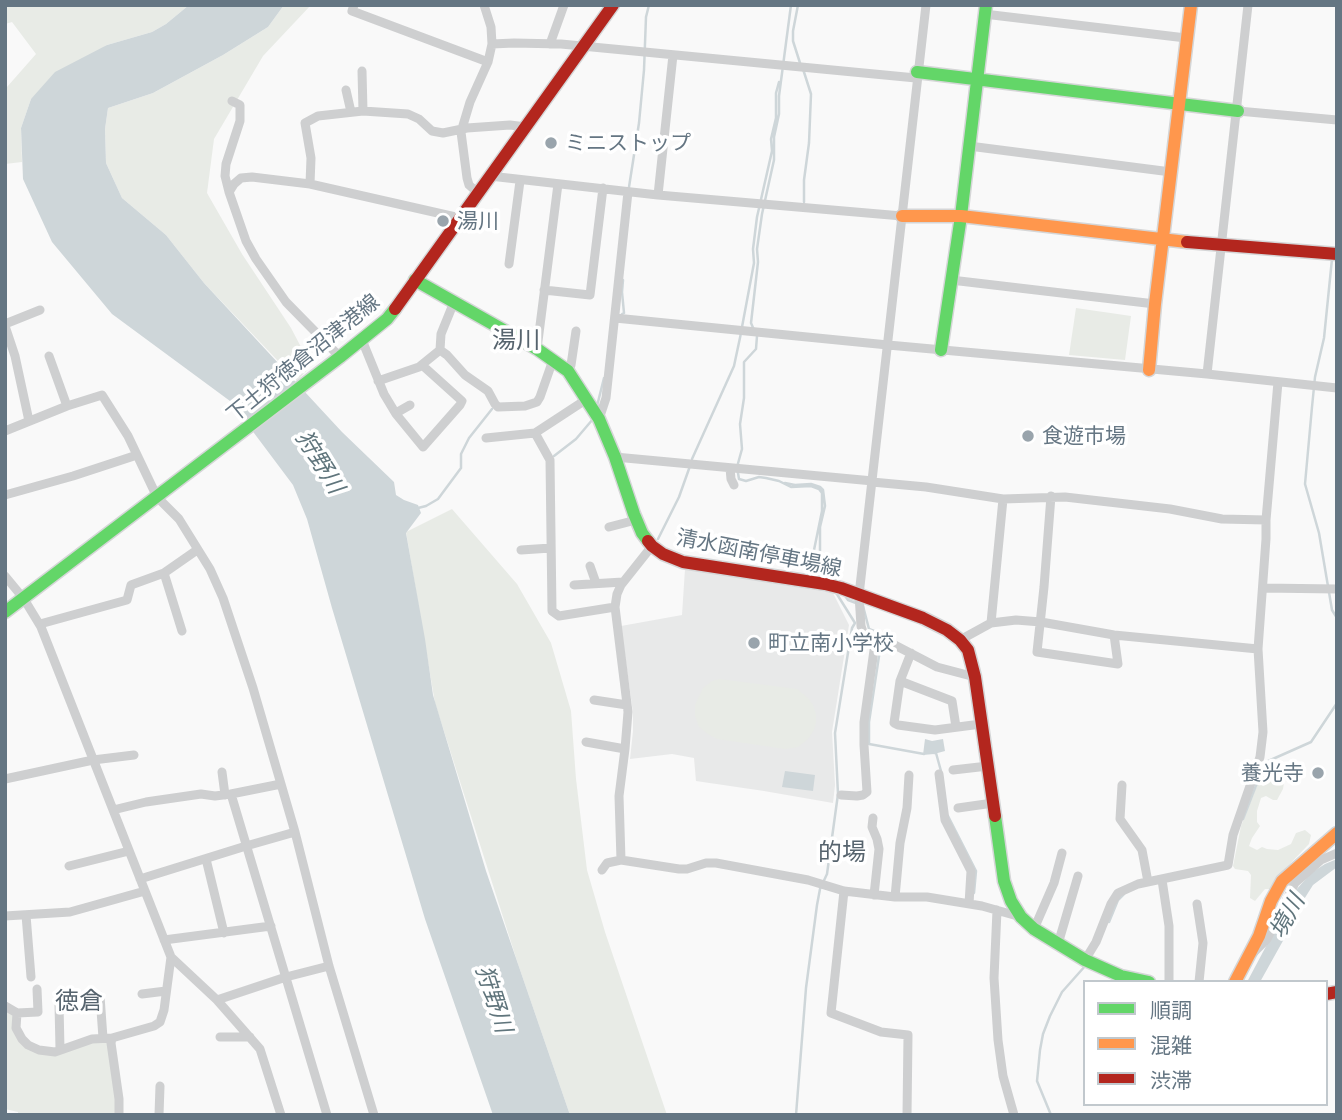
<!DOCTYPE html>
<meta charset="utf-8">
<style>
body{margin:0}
#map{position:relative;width:1342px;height:1120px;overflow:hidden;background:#f9f9f9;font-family:"Exo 2","Noto Sans JP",sans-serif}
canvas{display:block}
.frame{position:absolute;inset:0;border:7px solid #657683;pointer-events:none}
.legend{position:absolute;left:1083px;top:980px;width:245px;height:126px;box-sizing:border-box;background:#fff;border:2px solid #c1c8cd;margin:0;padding:9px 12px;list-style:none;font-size:21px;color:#657683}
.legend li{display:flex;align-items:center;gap:14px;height:35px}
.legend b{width:35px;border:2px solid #c1c8cd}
</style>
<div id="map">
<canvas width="1342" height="1120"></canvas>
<div class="frame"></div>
<ul class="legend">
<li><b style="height:9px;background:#63d668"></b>順調</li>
<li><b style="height:9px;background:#ff974d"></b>混雑</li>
<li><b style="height:9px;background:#b3261e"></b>渋滞</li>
</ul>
</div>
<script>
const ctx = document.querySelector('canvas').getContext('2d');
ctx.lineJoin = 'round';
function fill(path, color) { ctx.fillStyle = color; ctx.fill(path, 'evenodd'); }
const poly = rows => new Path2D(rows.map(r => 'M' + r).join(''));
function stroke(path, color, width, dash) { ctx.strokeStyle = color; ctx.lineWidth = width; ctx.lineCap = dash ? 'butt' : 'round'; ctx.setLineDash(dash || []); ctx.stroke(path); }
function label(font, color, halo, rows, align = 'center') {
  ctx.font = font + ' "Exo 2","Noto Sans JP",sans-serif'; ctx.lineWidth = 7; ctx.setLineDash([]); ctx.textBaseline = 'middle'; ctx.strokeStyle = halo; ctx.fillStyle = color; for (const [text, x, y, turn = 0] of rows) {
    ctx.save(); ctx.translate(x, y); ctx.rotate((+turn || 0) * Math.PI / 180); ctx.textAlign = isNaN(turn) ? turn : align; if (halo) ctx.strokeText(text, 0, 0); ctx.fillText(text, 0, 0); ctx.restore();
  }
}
fill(poly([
 [685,569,833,593,849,625,832,732,835,785,833,803,764,791,696,781,694,758,672,754,630,759,633,731,633,713,621,626,682,615]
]), '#e8e9e9');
fill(poly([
 [5,5,189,5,166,24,152,32,107,45,31,99,21,128,22,162,5,164,5,91,7,87,36,54,12,22,5,24],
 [284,5,311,5,263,56,214,139,207,193,242,254,291,328,311,366,297,381,204,283,166,235,122,198,106,163,105,129,108,108,153,93,223,55,268,27],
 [1076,308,1131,316,1125,360,1069,355],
 [452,509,517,584,551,643,571,711,576,779,587,870,605,932,667,1115,570,1115,518,964,435,703,406,532],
 [719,679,797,689,808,698,813,705,816,714,816,723,814,730,808,739,798,747,785,749,717,739,708,734,699,727,695,716,695,705,703,688,712,681],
 [1275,765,1276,768,1282,770,1285,776,1283,789,1277,800,1273,800,1266,796,1261,798,1257,811,1257,822,1260,826,1252,838,1249,846,1257,850,1262,847,1267,849,1278,850,1291,844,1296,833,1305,830,1311,835,1309,844,1285,869,1271,889,1265,889,1255,901,1250,898,1251,875,1248,871,1235,869,1233,866,1241,826,1262,773],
 [5,1006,17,1013,22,1039,39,1050,60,1049,88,1040,111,1043,119,1115,18,1115,18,1112,5,1109]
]), '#e8ebe6');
fill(poly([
 [189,5,284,5,268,27,223,55,153,93,108,108,105,129,106,163,122,198,166,235,204,283,342,432,394,482,396,495,404,500,418,505,421,513,406,533,425,639,433,695,486,871,570,1115,493,1115,425,919,332,608,307,519,293,485,230,401,112,314,52,242,23,179,21,128,31,99,55,72,107,45,152,32,166,24],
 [925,739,932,741,943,739,945,751,934,754,923,755],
 [785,771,815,775,813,791,782,787],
 [1337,859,1337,867,1313,885,1296,912,1284,939,1260,982,1247,982,1296,890,1311,873,1325,864]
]), '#ced6d9');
stroke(poly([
 [798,5,793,31,793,41,800,63],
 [803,69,811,94,809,143,804,180,804,202],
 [629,187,639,123,644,70,646,17,649,5],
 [1332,259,1324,338,1315,377,1312,407,1305,484,1319,533,1332,610,1337,618],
 [622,314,624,313,622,292,623,280],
 [742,327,754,263,753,249,757,217,772,151,771,139,776,118,776,93,779,82],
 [754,330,751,323,758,262,757,249,762,214,774,160,774,137,779,114,779,96,791,5],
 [757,336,756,349,744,362,744,398,740,424,742,449,737,467,739,479,746,481,759,477,766,478,779,481,791,487,811,486,819,489,822,493,822,511,814,550,816,560,829,579],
 [597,406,604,378],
 [554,456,576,439,593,419],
 [692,459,734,366,741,333],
 [785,483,795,485,811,484,820,487,823,490,825,506,820,527,820,554,821,558,836,581],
 [418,508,426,506,438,499,461,468,461,454,469,438,492,409],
 [658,539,679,497,690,466],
 [843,593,848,600,856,603],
 [863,606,869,629,879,633,880,637],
 [881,643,869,722,869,744,924,754],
 [934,753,936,753,941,771],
 [948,816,976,871,974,893],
 [1243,819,1264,765,1266,762,1311,742,1337,703],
 [1109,922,1118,900,1124,894],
 [796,1115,806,988,817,905,820,889,827,874,838,794,835,733,852,628,855,623,835,591],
 [1051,1115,1037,1081,1040,1050,1043,1034,1050,1016,1062,992,1086,965]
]), '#ced6d9', 2.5);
const fast = poly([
 [917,72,1238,111],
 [415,280,537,349,568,371,599,419,615,457,634,514,642,533,648,541],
 [941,350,961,216,986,5],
 [5,612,340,357,387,319,395,309],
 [995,816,1004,881,1011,901,1021,917,1034,929,1085,960,1121,976,1149,982]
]);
const slow = poly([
 [902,216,961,216,1187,242],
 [1149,370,1155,304,1191,5],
 [1235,982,1259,936,1271,901,1282,881,1337,833]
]);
const jam = poly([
 [1187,242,1337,254],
 [395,309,613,5],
 [648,541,652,546,663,554,683,562,825,584,841,588,923,618,947,630,960,640,968,650,975,677,995,816],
 [1326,994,1337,992]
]);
stroke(fast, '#d5d6d7', 15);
stroke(slow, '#d5d6d7', 15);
stroke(jam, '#d5d6d7', 15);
stroke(poly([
 [354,5,352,11,488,62],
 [984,14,1186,38],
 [492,44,514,43,561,44,916,78],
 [550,44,564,5],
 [362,71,363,111],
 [346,90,351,112],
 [232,101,240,105,240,121,226,164,225,176,229,192,246,241,256,259,286,302,340,357],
 [1238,111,1337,120],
 [969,146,1171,172],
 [490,176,658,195,902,216],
 [310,184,311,158,305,123,318,116,363,111,408,114,419,119,432,131,443,133,467,128,510,125,526,127],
 [229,192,234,184,241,178,252,177,310,184,460,218],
 [478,193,469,185,467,178,461,132,470,102,488,62,492,44,491,27,484,5],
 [658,195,673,55],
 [509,264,520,181],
 [951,280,1155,304],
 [544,290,590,295,603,188],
 [454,302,441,334,440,350,447,355,465,375,488,391,495,404,498,407,525,406,537,402,540,397,553,360],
 [615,318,888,345,1207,374,1337,388],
 [5,324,40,310],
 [5,326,15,356,29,421],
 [362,340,384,394,396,414,423,447,460,405,462,401,422,365],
 [537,349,558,184],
 [49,356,67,406],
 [567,371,571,365,576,331],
 [1207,374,1248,5],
 [378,381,419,367,440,350],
 [396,413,410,405],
 [599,419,606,398,628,192],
 [5,431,67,406,102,395,128,436,157,497,179,519,210,569,223,598,253,688,295,832,329,966,374,1115],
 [535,433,550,460,552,611,559,616,615,607],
 [486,438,535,433,587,399],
 [615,457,873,481],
 [730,468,731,479,734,485],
 [872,482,926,487,1003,499,1065,497,1170,509,1222,519,1266,520],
 [5,495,73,476,137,455],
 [1051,496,1044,587,1037,652,1118,664,1114,635],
 [609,527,636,520],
 [521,550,551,548],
 [590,566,596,583],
 [164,573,182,631],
 [5,576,24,599,41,627,171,957,217,1000,260,1049,281,1115],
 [574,585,623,582],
 [1263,588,1337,589],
 [991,623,1003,499],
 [40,624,127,600,131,585,164,573,197,550],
 [875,638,887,641,937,667,975,677],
 [960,640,991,623,1016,620,1041,622,1114,635,1258,649],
 [900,681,911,653],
 [594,700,627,705],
 [956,727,952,701,900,681,894,723,898,725,935,730,981,724],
 [586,742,625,749],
 [953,770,988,766],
 [222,772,225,795],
 [939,774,945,820,971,871,969,904],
 [5,779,93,760,134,755],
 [1122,785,1120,819,1142,850,1148,882],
 [231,794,281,784],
 [841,795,857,796,863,795,867,792,864,745,864,722,875,643,875,638,868,636,863,632,861,626,859,595,926,5],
 [958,808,993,803],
 [113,810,146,802,201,794,215,796,231,794,327,1115],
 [873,818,872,827,877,839,879,849,874,895],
 [206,859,224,933],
 [621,860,619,796,625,749,628,712,615,607,617,594,621,585,652,546],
 [69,866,129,851],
 [602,870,607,863,621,860,679,869,687,869,706,863,716,863,808,880,844,891,895,897,927,897,982,906,1021,917],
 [140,879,246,846,295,832],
 [1162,880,1169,926,1169,982],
 [844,891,831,1013,881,1032,908,1035,907,1115],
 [895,897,900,843,907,808,909,775],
 [1197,904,1203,943,1199,982],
 [997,910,994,978,998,1040,1003,1076,1014,1115],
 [26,915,31,977],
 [5,916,70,912,145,891],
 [1034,929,1054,883,1062,853],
 [164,940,271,926],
 [1058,944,1078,876],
 [1253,953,1267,939,1295,883,1321,860,1337,853],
 [1085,960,1096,942,1111,904,1118,893,1138,884,1228,865,1233,835,1260,757,1263,732,1258,649,1266,539,1266,520,1278,382],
 [142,994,166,991],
 [100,996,103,1038],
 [217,1000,286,977,329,966],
 [59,1004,60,1049],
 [5,1006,17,1013,16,1028,22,1039,28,1045,39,1050,55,1052,92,1039,112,1038],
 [17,1013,38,1012,37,989],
 [220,1037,250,1037],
 [119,1115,119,1099,111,1043,112,1038,154,1026,160,1022,164,1010,171,957],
 [159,1115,160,1086]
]), '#cecfd0', 9);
stroke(fast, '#63d668', 12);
stroke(slow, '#ff974d', 12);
stroke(jam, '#b3261e', 12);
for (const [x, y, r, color] of [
 [551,143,7,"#99a4ac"],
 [443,221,7,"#99a4ac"],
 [1028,436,7,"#99a4ac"],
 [754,643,7,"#99a4ac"],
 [1318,773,7,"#99a4ac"]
]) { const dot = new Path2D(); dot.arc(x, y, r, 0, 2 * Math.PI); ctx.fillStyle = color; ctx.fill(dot); stroke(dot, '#fff', 2.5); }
label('21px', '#657683', '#fff', [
 ["ミニストップ",565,143],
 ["湯川",457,221],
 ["食遊市場",1042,436],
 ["町立南小学校",768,643],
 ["養光寺",1304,773,"right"]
], 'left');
label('21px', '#657683', '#fff', [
 ["下土狩徳倉沼津港線",303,358,-39],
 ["清水函南停車場線",759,553,11]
]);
label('italic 23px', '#60757c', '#fff', [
 ["狩野川",320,462,58],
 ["境川",1287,916,-61],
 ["狩野川",494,999,72]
]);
label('24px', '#57646e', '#fff', [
 ["湯川",516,340],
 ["的場",842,852],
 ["徳倉",79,1001]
]);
</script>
